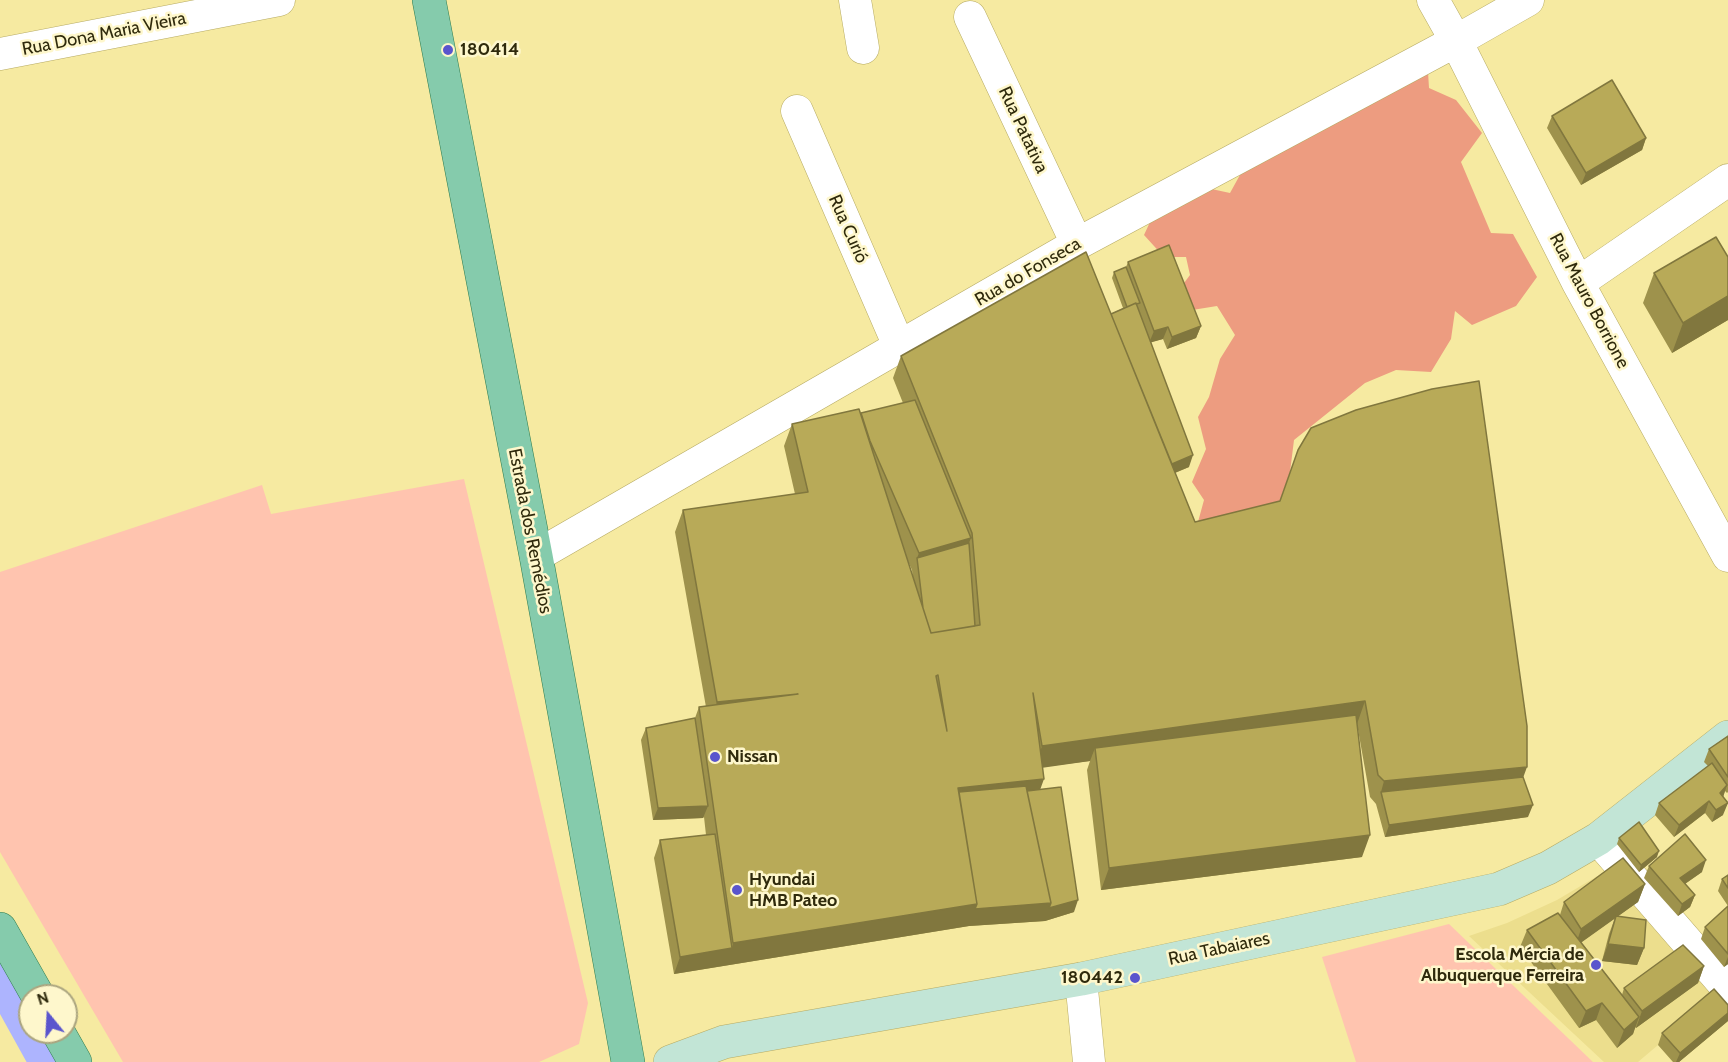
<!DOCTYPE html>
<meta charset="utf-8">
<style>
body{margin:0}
#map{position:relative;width:1728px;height:1062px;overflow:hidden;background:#f6eaa1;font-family:Cabin,sans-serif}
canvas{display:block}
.north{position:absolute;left:18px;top:984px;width:60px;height:60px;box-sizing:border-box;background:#fef7cc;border:2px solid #aba57f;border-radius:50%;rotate:342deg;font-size:16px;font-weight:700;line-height:24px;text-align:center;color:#2f2a0c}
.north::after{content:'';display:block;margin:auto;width:21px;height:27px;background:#5a55cd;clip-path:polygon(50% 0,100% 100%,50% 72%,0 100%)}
</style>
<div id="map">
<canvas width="1728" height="1062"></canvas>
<div class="north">N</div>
</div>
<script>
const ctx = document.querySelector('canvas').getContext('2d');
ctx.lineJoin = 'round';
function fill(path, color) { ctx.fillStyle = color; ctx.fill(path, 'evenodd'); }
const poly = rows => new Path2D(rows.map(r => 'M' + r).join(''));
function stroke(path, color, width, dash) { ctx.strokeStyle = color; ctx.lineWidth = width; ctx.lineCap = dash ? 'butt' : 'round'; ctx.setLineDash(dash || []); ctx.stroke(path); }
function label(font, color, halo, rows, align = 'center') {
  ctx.font = font + ' Cabin,sans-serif'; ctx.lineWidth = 5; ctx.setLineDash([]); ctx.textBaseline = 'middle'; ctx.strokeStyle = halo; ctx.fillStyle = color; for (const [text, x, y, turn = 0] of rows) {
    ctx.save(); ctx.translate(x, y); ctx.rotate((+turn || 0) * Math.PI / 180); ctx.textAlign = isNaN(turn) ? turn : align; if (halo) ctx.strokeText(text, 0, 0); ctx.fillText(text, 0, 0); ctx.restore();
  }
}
fill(poly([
 [1611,868,1717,995,1638,1062,1604,1062,1469,936,1507,923,1557,900]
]), '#ecde8d');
fill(poly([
 [464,479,588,1003,579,1044,539,1062,123,1062,0,852,0,572,262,485,271,514],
 [1449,924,1593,1062,1356,1062,1322,957]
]), '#ffc4af');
fill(poly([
 [1428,72,1429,88,1456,100,1482,133,1461,162,1491,233,1513,234,1537,277,1516,306,1472,325,1455,311,1451,339,1431,372,1396,370,1365,383,1294,440,1290,472,1272,523,1198,522,1204,500,1192,482,1206,449,1198,417,1209,397,1220,359,1235,335,1217,306,1186,311,1178,291,1190,275,1186,257,1164,257,1144,235,1157,207,1193,185,1230,193,1246,164]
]), '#ed9c80');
stroke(poly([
 [0,979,46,1062]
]), '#adb4fe', 34);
const street = poly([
 [855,0,863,48],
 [1433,0,1456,41,1578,283,1728,556],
 [970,17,1077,244],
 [0,54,279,0],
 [797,111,899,346],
 [1578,283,1728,180],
 [536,556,1077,244,1456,41,1528,0],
 [1598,839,1728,989],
 [1081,979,1089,1062]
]);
const secondary = poly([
 [670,1062,724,1042,1081,979,1499,889,1548,868,1598,839,1728,737]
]);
const primary = poly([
 [429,0,536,556,628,1062],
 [0,929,38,996],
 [58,1032,75,1062]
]);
stroke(street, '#b6aa63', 33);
stroke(secondary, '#b6aa63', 34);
stroke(primary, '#327d50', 34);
stroke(street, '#fff', 32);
stroke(secondary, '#c2e5d6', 33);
stroke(primary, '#85cbac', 33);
fill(poly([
 [1552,116,1646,138,1642,150,1581,185,1547,128],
 [1728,257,1728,320,1672,353,1643,303,1654,273],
 [1128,262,1201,326,1196,338,1167,349,1163,339,1151,342,1189,467,1175,473,1195,522,1523,777,1528,817,1385,837,1376,804,1370,797,1357,724,1362,857,1101,890,1087,770,1090,761,1042,767,1040,789,1074,912,1045,921,969,926,674,974,654,858,660,840,706,835,704,817,703,818,653,820,641,740,646,728,695,718,699,707,706,707,675,532,683,510,795,494,784,446,792,424,861,413,903,403,893,378,901,356,1111,314,1123,308,1112,278,1114,272,1126,267],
 [906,557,912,570,913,579],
 [1728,736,1728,792,1727,793,1725,791,1723,797,1723,815,1712,822,1705,813,1674,837,1655,815,1659,803,1708,766,1704,762,1709,749],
 [1619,838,1657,857,1639,872,1617,844],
 [1649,866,1702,872,1685,884,1695,895,1690,907,1678,916,1644,878],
 [1728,875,1728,964,1724,967,1701,939,1705,927,1728,906,1718,891,1722,879],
 [1645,884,1638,902,1618,916,1644,948,1637,965,1602,961,1609,934,1615,918,1581,942,1622,995,1624,988,1704,966,1698,983,1636,1028,1635,1027,1633,1034,1617,1048,1596,1020,1579,1028,1520,947,1527,930,1560,915,1564,902],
 [1728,1021,1679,1062,1673,1062,1658,1045,1662,1033]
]), '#9e924c');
fill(poly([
 [1646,138,1642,150,1581,185,1586,173],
 [1728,296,1728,320,1672,353,1683,323],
 [1201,326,1196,338,1167,349,1172,337],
 [1168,327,1163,339,1149,343,1154,331],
 [1193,455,1189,467,1167,476,1172,464],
 [971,538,964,555,917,558,919,553],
 [798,694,709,724,717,702],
 [1365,701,1357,724,1096,760,1095,748,1090,761,1034,769,1042,746],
 [1527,767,1519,789,1381,792,1384,781],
 [1044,779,1036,801,959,809,958,788],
 [1727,785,1723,797,1720,793],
 [1709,801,1705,813,1674,837,1679,825],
 [1728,803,1723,815,1712,822,1716,810],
 [1533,805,1528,817,1385,837,1389,825],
 [708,806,703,818,653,820,658,808],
 [1370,835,1362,857,1101,890,1109,868],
 [1659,851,1657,857,1639,872,1641,865],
 [1706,860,1702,872,1676,890,1680,878],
 [1645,884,1638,902,1575,947,1581,929],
 [1695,895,1690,907,1678,916,1682,904],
 [1078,900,1074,912,1045,921,969,926,674,974,680,957,732,948,733,943,977,904],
 [1608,944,1644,948,1637,965,1602,961],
 [1728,957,1728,964,1724,967],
 [1704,966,1698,983,1636,1028,1642,1011],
 [1602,1003,1596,1020,1579,1028,1586,1011],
 [1728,1013,1728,1021,1679,1062,1676,1062,1680,1053],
 [1639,1017,1633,1034,1617,1048,1624,1030]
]), '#81773e');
const building = poly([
 [1612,80,1646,138,1586,173,1552,116,1612,80],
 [1716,237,1728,257,1728,296,1683,323,1654,273,1716,237],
 [1169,245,1201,326,1172,337,1168,327,1154,331,1128,262,1169,245],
 [1086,252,1195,522,1280,501,1298,450,1311,428,1356,410,1432,389,1479,381,1527,726,1527,767,1384,781,1378,775,1365,701,1042,746,1033,693,1044,779,958,788,977,904,733,943,699,707,798,694,717,702,683,510,808,492,792,424,859,409,931,633,980,625,972,533,901,356,1086,252],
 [938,675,947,731,936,676,938,675],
 [1126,267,1140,303,1136,304,1136,303,1127,307,1114,272,1126,267],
 [1136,303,1193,455,1172,464,1111,314,1136,303],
 [915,400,971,538,919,553,870,441,861,413,915,400],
 [969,543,975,626,931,633,923,608,917,558,969,543],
 [1356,715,1370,835,1109,868,1095,748,1356,715],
 [695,718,708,806,658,808,646,728,695,718],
 [1728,736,1728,777,1709,749,1728,736],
 [1712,763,1727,785,1720,793,1728,803,1716,810,1709,801,1679,825,1659,803,1712,763],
 [1523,777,1533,805,1389,825,1381,792,1523,777],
 [1026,786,1051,903,975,909,977,904,959,792,1026,786],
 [1061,787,1078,900,1049,908,1051,903,1027,791,1061,787],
 [1639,822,1659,851,1641,865,1619,838,1639,822],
 [715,834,732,948,680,957,660,840,715,834],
 [1685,834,1706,860,1680,878,1695,895,1682,904,1649,866,1685,834],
 [1623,858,1645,884,1581,929,1564,902,1623,858],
 [1728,875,1728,888,1722,879,1728,875],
 [1728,906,1728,954,1705,927,1728,906],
 [1558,913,1639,1017,1624,1030,1602,1003,1586,1011,1527,930,1558,913],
 [1616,916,1646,920,1644,948,1608,944,1616,916],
 [1683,945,1704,966,1642,1011,1624,988,1683,945],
 [1714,989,1728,1005,1728,1013,1680,1053,1662,1033,1714,989]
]);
fill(building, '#b8aa58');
stroke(building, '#81773e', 1.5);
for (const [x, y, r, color] of [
 [448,50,6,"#5a55cd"],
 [715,757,6,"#5a55cd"],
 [737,890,6,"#5a55cd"],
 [1596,965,6,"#5a55cd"],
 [1135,978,6,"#5a55cd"]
]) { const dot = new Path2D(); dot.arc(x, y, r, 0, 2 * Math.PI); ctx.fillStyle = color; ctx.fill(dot); stroke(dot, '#fef7cc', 2); }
label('18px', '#2f2a0c', '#fef7cc', [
 ["Rua Dona Maria Vieira",104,34,-11],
 ["Rua Patativa",1023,130,65],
 ["Rua Curió",848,229,66],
 ["Rua do Fonseca",1028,272,-30],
 ["Rua Mauro Borrione",1589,301,62],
 ["Estrada dos Remédios",530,531,79],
 ["Rua Tabaiares",1219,949,-12]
]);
label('bold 18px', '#2f2a0c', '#fef7cc', [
 ["180414",460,50],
 ["Nissan",727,757],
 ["Hyundai",749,880],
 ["HMB Pateo",749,901],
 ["Escola Mércia de",1584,955,"right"],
 ["Albuquerque Ferreira",1584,976,"right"],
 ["180442",1123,978,"right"]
], 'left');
</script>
